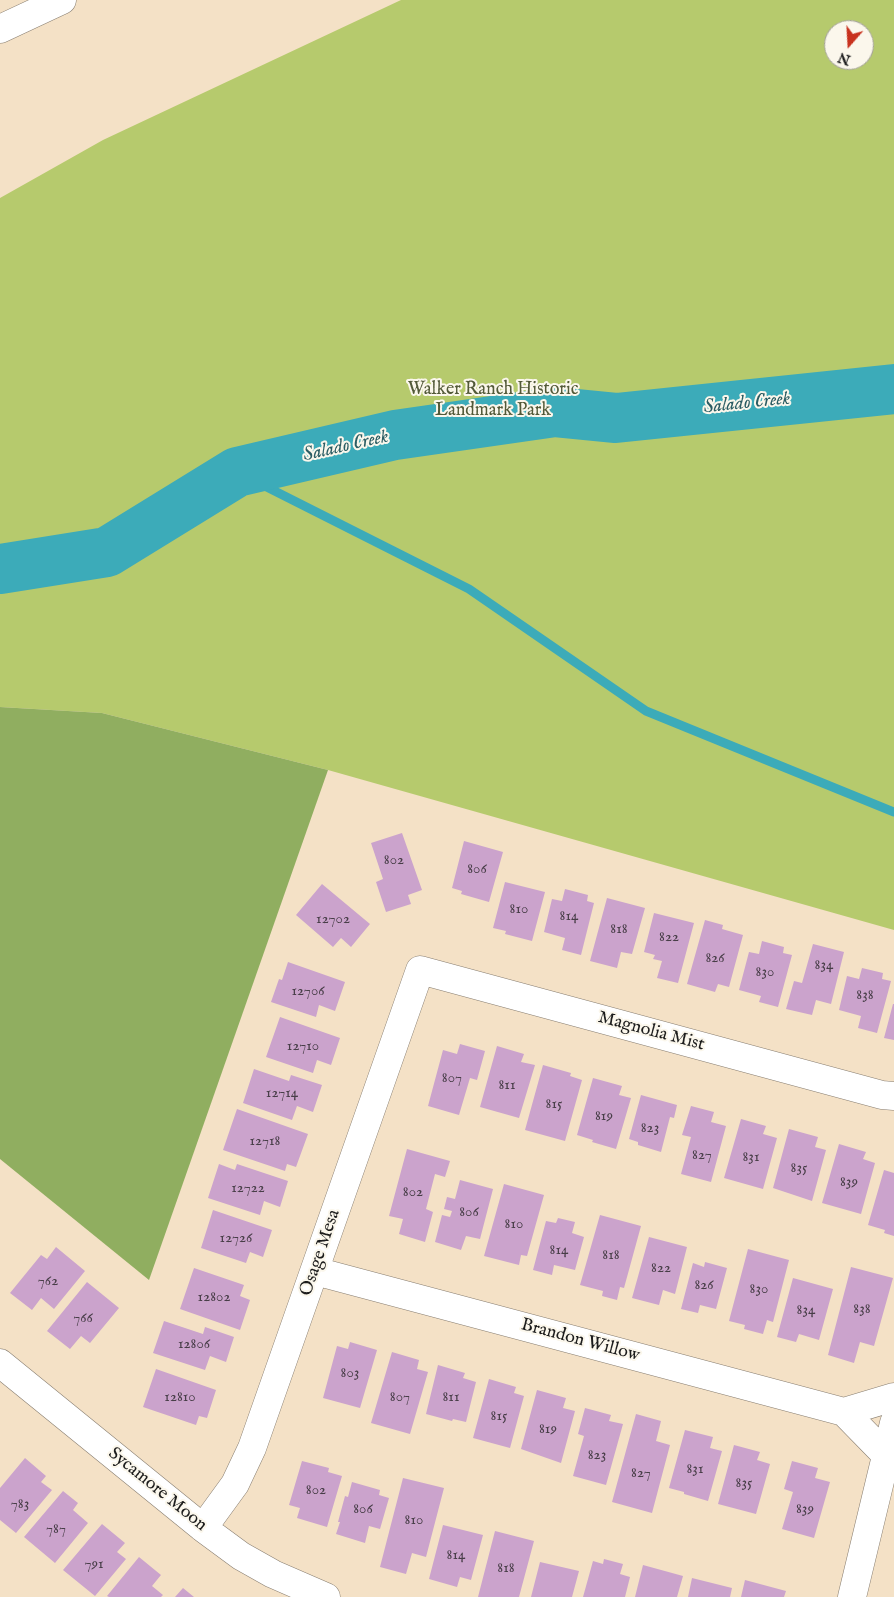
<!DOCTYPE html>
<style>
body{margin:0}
#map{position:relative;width:894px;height:1597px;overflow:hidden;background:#f4e1c6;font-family:"IM FELL English",serif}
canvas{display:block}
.north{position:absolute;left:824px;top:20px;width:50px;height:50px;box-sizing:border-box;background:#fbf7ec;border:1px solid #a29f99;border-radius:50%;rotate:199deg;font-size:14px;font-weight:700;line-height:20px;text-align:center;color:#1c1c1c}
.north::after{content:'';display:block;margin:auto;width:18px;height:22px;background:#c8321e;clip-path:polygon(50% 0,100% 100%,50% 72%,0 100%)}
</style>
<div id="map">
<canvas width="894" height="1597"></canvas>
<div class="north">N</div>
</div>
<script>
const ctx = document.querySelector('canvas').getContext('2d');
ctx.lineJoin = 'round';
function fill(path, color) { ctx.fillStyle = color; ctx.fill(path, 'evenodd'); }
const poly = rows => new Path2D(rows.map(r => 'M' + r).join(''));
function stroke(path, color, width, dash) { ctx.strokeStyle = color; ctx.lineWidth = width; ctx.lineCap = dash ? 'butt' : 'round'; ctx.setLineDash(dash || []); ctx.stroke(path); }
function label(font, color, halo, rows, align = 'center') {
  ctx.font = font + ' "IM FELL English",serif'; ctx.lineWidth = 4; ctx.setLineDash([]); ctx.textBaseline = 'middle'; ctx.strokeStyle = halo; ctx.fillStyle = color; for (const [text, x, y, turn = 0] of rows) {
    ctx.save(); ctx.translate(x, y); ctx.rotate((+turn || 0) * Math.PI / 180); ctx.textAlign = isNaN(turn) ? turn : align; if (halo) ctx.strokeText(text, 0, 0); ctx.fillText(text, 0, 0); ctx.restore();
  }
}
fill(poly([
 [401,0,894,0,894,930,328,770,102,713,0,707,0,198,103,140],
 [834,30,864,30,864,60,834,60]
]), '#b6ca6d');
fill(poly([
 [0,707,102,713,328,770,149,1280,0,1159]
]), '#90ae60');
stroke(poly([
 [237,472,469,589,646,711,894,812]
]), '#3cabb9', 9);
stroke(poly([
 [0,569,107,552,237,472,395,435,555,412,616,418,894,389]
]), '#3cabb9', 50);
fill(poly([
 [402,833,422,890,408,895,411,904,386,912,376,882,383,879,371,843],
 [464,841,503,852,489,902,461,894,462,891,452,888],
 [505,882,545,892,532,941,505,934,506,931,493,928],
 [322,884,370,924,351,947,341,938,333,947,296,915],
 [565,889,588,895,587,901,594,903,581,955,562,950,565,938,544,932,552,899,562,901],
 [607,898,645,908,632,954,621,952,617,968,590,961],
 [654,913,694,923,678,983,657,978,662,961,653,959,655,955,644,952],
 [705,920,723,925,722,929,743,935,729,987,718,984,715,992,687,984],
 [762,941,784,947,783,953,792,955,778,1007,759,1002,761,996,739,990,749,952,759,954],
 [813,944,844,952,831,1004,816,1000,812,1015,786,1009,794,981,802,983],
 [288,962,345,982,335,1011,319,1005,316,1017,271,1002,279,979,282,980],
 [862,968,883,973,882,979,891,981,877,1033,858,1028,861,1016,839,1010,847,976,859,979],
 [893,1004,894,1004,894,1040,884,1038],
 [280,1017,340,1038,331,1065,317,1060,313,1073,266,1057],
 [460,1044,485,1051,477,1080,470,1078,459,1115,428,1106,443,1050,457,1054],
 [497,1046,524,1054,521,1062,535,1065,519,1118,480,1107],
 [543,1065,571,1073,570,1076,582,1080,565,1141,525,1130],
 [254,1069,289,1081,291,1075,322,1085,313,1112,297,1106,292,1120,243,1103],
 [593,1078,622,1086,619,1095,631,1098,616,1149,592,1142,593,1140,577,1135],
 [641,1095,677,1105,674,1118,670,1117,661,1152,638,1145,638,1142,629,1139],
 [691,1106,714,1112,711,1122,726,1126,711,1182,681,1174,691,1137,682,1135],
 [237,1109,308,1134,296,1167,287,1164,285,1171,223,1150],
 [741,1119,766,1126,763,1134,777,1138,763,1189,724,1178],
 [789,1129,818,1137,815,1147,826,1150,812,1201,773,1188],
 [839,1144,866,1152,863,1159,875,1163,861,1214,822,1203],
 [407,1149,450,1161,445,1177,435,1174,426,1209,433,1212,425,1242,399,1234,403,1219,389,1216],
 [219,1164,235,1170,237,1164,288,1181,280,1207,264,1201,260,1215,208,1198],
 [884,1170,894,1173,894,1236,884,1233,885,1230,868,1225],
 [460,1180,493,1189,480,1239,466,1236,461,1250,435,1242,442,1215,450,1217,452,1211,444,1209,447,1197,455,1199],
 [504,1184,544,1195,527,1256,521,1255,519,1265,484,1256],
 [213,1210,272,1230,263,1257,250,1252,246,1263,201,1248],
 [600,1215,641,1226,624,1288,620,1287,617,1300,602,1296,603,1291,580,1285],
 [558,1218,575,1222,572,1233,584,1237,575,1270,554,1265,552,1275,533,1270,546,1221,556,1223],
 [649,1237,687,1247,675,1294,663,1290,659,1305,632,1298],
 [56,1247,85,1271,54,1309,41,1298,32,1310,10,1293,41,1255,47,1259],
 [748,1249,789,1260,773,1322,767,1320,763,1334,744,1329,745,1325,729,1321],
 [705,1262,727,1268,716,1309,700,1305,698,1313,681,1309,693,1263,704,1267],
 [851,1267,893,1278,874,1346,860,1342,854,1363,828,1355],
 [194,1268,244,1285,240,1296,250,1300,240,1330,180,1309],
 [793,1278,833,1289,819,1340,799,1334,796,1342,777,1337],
 [87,1282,119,1308,90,1343,81,1336,70,1349,47,1331],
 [164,1321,203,1334,205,1327,234,1337,226,1362,210,1356,205,1370,153,1353],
 [350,1342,377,1350,360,1408,323,1398,337,1346,348,1349],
 [392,1352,419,1360,417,1369,428,1372,410,1434,371,1423],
 [438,1365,465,1373,463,1378,476,1382,466,1422,453,1419,452,1421,426,1414],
 [156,1369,216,1390,207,1418,199,1416,196,1425,143,1407],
 [489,1379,516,1387,514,1393,524,1396,510,1448,473,1438],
 [537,1390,566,1398,563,1408,575,1411,561,1463,521,1449],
 [585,1408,611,1415,609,1421,623,1424,606,1485,573,1476,584,1436,578,1434],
 [636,1414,661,1421,656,1441,670,1445,652,1513,612,1502],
 [685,1430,713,1437,710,1448,722,1451,708,1501,684,1494,684,1492,669,1488],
 [734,1445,760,1452,757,1460,770,1464,756,1514,718,1504],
 [25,1458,46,1476,41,1482,52,1490,16,1533,0,1520,0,1488],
 [302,1461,329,1468,328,1472,342,1476,327,1527,297,1518,300,1508,289,1505],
 [792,1461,818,1468,815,1478,830,1482,814,1538,782,1529,793,1492,784,1489],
 [403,1478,444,1488,426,1557,412,1553,406,1574,380,1567],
 [352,1482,380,1490,379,1495,389,1498,380,1529,369,1526,365,1543,336,1534,340,1522,338,1522,345,1496,348,1497],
 [63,1491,78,1503,73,1510,88,1523,55,1563,24,1537],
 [102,1524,125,1543,117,1552,126,1559,95,1596,63,1570],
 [443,1525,483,1535,471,1580,460,1577,457,1587,429,1579],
 [495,1531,534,1541,519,1597,478,1597],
 [139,1557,161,1575,152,1586,163,1595,161,1597,109,1597,107,1596],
 [604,1559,623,1564,620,1574,630,1577,625,1597,583,1597,593,1561,603,1564],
 [540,1562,579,1571,572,1597,531,1597],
 [643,1565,683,1576,677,1597,635,1597],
 [692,1578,732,1588,730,1597,688,1597],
 [745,1580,786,1591,784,1597,741,1597],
 [183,1588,194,1597,175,1597]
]), '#cba3cc');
const minor = poly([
 [0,29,62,0],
 [315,1271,844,1412,886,1455,894,1458],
 [0,1363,203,1528,241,1556,273,1574,326,1597],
 [844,1412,894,1397],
 [203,1528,235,1484,252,1448,420,970,882,1095,894,1096],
 [852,1597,894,1423]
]);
stroke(minor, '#887e71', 29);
stroke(minor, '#fff', 28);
label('15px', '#483e48', null, [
 ["802",394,861],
 ["806",477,870],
 ["810",519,910],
 ["814",569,917],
 ["12702",333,920],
 ["818",619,930],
 ["822",669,938],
 ["826",715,959],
 ["834",824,966],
 ["830",765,973],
 ["12706",308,992],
 ["838",865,996],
 ["12710",303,1047],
 ["807",452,1079],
 ["811",507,1086],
 ["12714",282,1094],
 ["815",554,1105],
 ["819",604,1117],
 ["823",650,1129],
 ["12718",265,1142],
 ["827",702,1156],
 ["831",751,1158],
 ["835",799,1169],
 ["839",849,1183],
 ["12722",248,1189],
 ["802",413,1193],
 ["806",469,1213],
 ["810",514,1225],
 ["12726",236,1239],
 ["814",559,1251],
 ["818",611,1256],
 ["822",661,1269],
 ["762",48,1282],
 ["826",704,1286],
 ["830",759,1290],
 ["12802",214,1298],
 ["838",862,1310],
 ["834",806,1311],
 ["766",83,1319],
 ["12806",194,1345],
 ["803",350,1374],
 ["12810",180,1398],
 ["807",400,1398],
 ["811",451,1398],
 ["815",499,1417],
 ["819",548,1430],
 ["823",597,1456],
 ["831",695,1470],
 ["827",641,1474],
 ["835",744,1484],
 ["802",316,1491],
 ["783",20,1505],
 ["806",363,1510],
 ["839",805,1510],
 ["810",414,1521],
 ["787",56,1530],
 ["814",456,1556],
 ["791",94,1565],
 ["818",506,1569]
]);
label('18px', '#525938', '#fbf7ec', [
 ["Walker Ranch Historic",493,390],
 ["Landmark Park",493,411]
]);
label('18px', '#1c1c1c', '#fbf7ec', [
 ["Magnolia Mist",651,1032,15],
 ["Osage Mesa",321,1253,-71],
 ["Brandon Willow",580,1341,15],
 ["Sycamore Moon",157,1490,39]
]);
label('italic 19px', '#2a5c63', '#fbf7ec', [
 ["Salado Creek",747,404,-6],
 ["Salado Creek",346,447,-13]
]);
</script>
